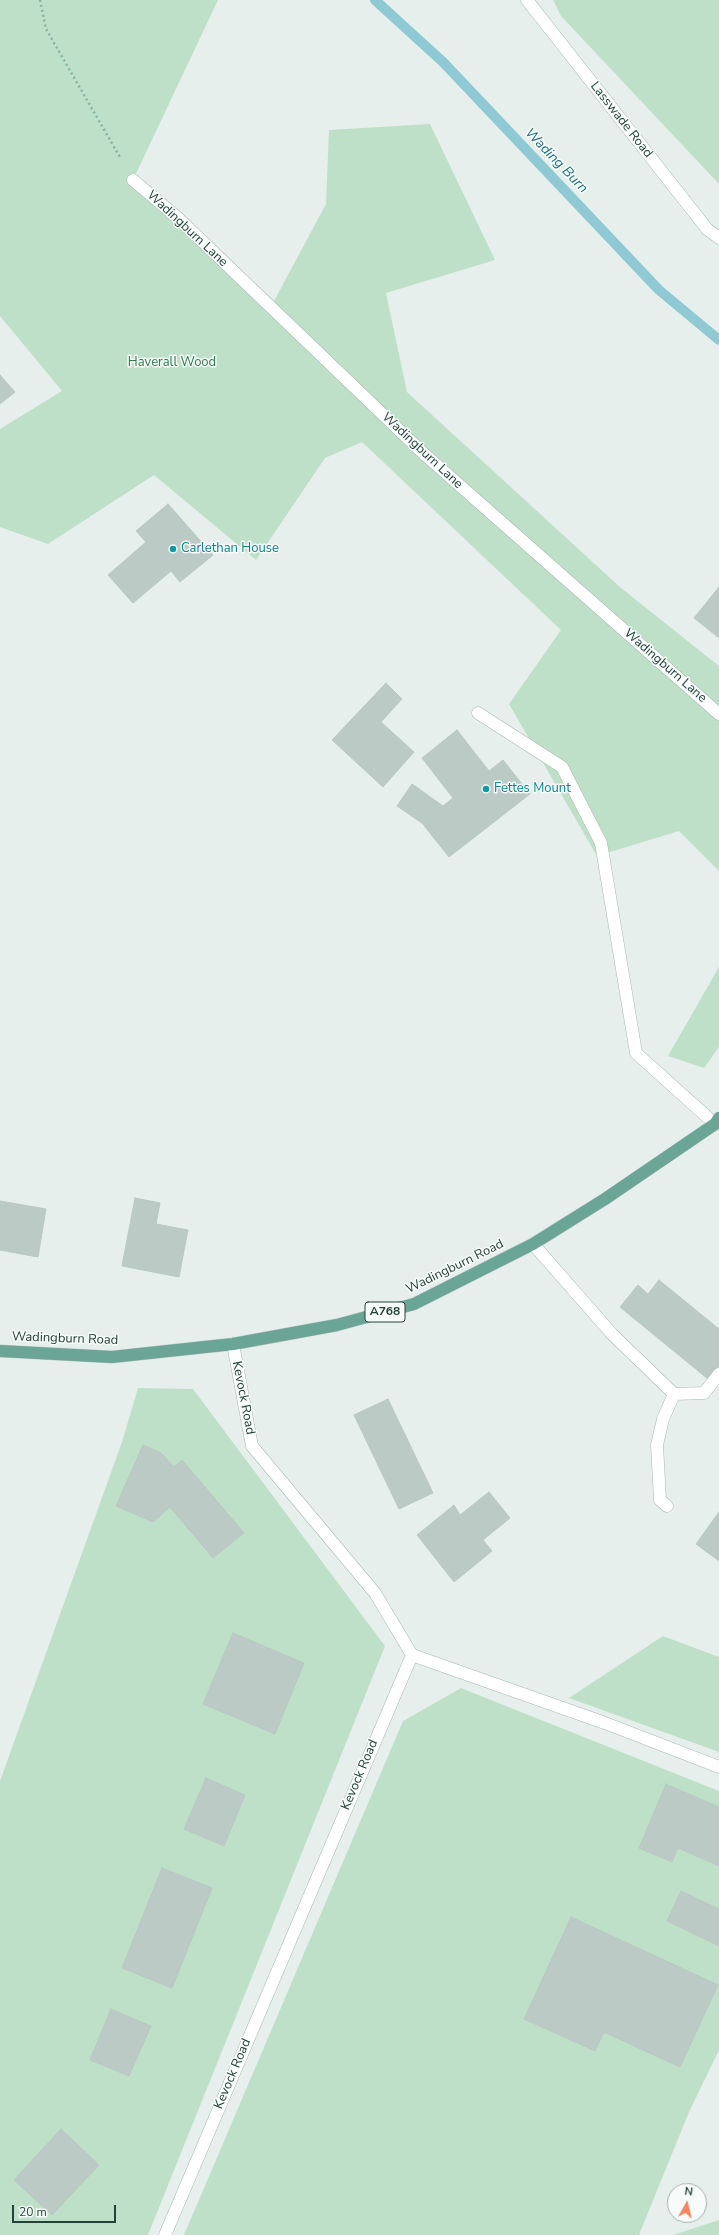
<!DOCTYPE html>
<style>
body{margin:0}
#map{position:relative;width:719px;height:2235px;overflow:hidden;background:#e6efeb;font-family:"Nunito Sans",sans-serif}
canvas{display:block}
.north{position:absolute;left:667px;top:2183px;width:40px;height:40px;box-sizing:border-box;background:#f7fbf9;border:1px solid #a3b1ad;border-radius:50%;rotate:8deg;font-size:11px;font-weight:700;line-height:16px;text-align:center;color:#24423a}
.north::after{content:'';display:block;margin:auto;width:14px;height:18px;background:#f4845f;clip-path:polygon(50% 0,100% 100%,50% 72%,0 100%)}
.scale{position:absolute;left:12px;top:2205px;width:104px;height:18px;box-sizing:border-box;border:2px solid #24423a;border-top:0;padding-left:5px;font-size:12px;line-height:14px;white-space:nowrap;color:#24423a;-webkit-text-stroke:3px #f7fbf9;paint-order:stroke}
</style>
<div id="map">
<canvas width="719" height="2235"></canvas>
<div class="north">N</div>
<div class="scale">20 m</div>
</div>
<script>
const ctx = document.querySelector('canvas').getContext('2d');
ctx.lineJoin = 'round';
function fill(path, color) { ctx.fillStyle = color; ctx.fill(path, 'evenodd'); }
const poly = rows => new Path2D(rows.map(r => 'M' + r).join(''));
function stroke(path, color, width, dash) { ctx.strokeStyle = color; ctx.lineWidth = width; ctx.lineCap = dash ? 'butt' : 'round'; ctx.setLineDash(dash || []); ctx.stroke(path); }
function label(font, color, halo, rows, align = 'center') {
  ctx.font = font + ' "Nunito Sans",sans-serif'; ctx.lineWidth = 3; ctx.setLineDash([]); ctx.textBaseline = 'middle'; ctx.strokeStyle = halo; ctx.fillStyle = color; for (const [text, x, y, turn = 0] of rows) {
    ctx.save(); ctx.translate(x, y); ctx.rotate((+turn || 0) * Math.PI / 180); ctx.textAlign = isNaN(turn) ? turn : align; if (halo) ctx.strokeText(text, 0, 0); ctx.fillText(text, 0, 0); ctx.restore();
  }
}
fill(poly([
 [0,0,218,0,133,180,274,301,326,204,329,130,430,124,495,260,386,293,407,392,621,588,719,666,719,871,679,831,597,856,509,704,561,630,362,442,325,458,256,560,154,475,48,544,0,527,0,429,62,391,0,316],
 [553,0,719,0,719,184,561,16],
 [719,967,719,1047,704,1068,668,1056],
 [138,1388,193,1389,385,1646,148,2235,0,2235,0,1781,122,1442],
 [663,1636,719,1657,719,1752,569,1698],
 [461,1688,719,1791,719,2050,689,2112,639,2235,184,2235,403,1721],
 [719,2220,719,2235,673,2235]
]), '#bfe0c8');
stroke(poly([
 [375,0,443,62,659,290,719,340]
]), '#8ec9d4', 10);
const building = poly([
 [0,375,15,392,0,404,0,375],
 [168,504,213,555,180,582,171,571,133,603,108,575,146,542,136,531,168,504],
 [719,587,719,638,694,618,719,587],
 [386,683,402,699,381,722,414,752,383,787,332,740,386,683],
 [457,730,489,771,503,760,530,794,449,857,422,823,397,806,412,784,443,806,453,798,422,758,457,730],
 [135,1198,160,1203,156,1224,188,1230,179,1277,122,1266,135,1198],
 [0,1201,46,1209,38,1257,0,1250,0,1201],
 [659,1280,719,1329,719,1366,708,1379,620,1307,638,1285,648,1294,659,1280],
 [388,1399,433,1493,399,1509,354,1415,388,1399],
 [143,1445,161,1453,174,1467,182,1460,244,1533,213,1558,170,1507,153,1522,116,1506,143,1445],
 [489,1492,510,1518,483,1540,492,1551,454,1582,417,1535,454,1505,460,1515,489,1492],
 [719,1512,719,1561,696,1544,719,1512],
 [233,1633,304,1663,275,1734,203,1704,233,1633],
 [206,1778,245,1795,224,1846,184,1829,206,1778],
 [666,1784,719,1807,719,1866,678,1848,672,1862,639,1848,666,1784],
 [162,1868,212,1888,172,1988,122,1968,162,1868],
 [681,1891,719,1909,719,1946,667,1921,681,1891],
 [571,1917,718,1985,680,2067,604,2032,595,2051,524,2019,571,1917],
 [111,2009,151,2026,129,2076,90,2060,111,2009],
 [61,2129,99,2165,52,2215,14,2180,61,2129]
]);
fill(building, '#bbcac4');
stroke(building, '#b8c9c2', 1);
const lane = poly([
 [478,713,562,767,601,843,636,1053,715,1124],
 [533,1244,612,1334,674,1394,704,1393,719,1374],
 [667,1506,660,1500,657,1445,663,1419,674,1394],
 [412,1655,605,1723,719,1767]
]);
const street = poly([
 [133,180,178,218,423,453,719,714],
 [165,2235,412,1655,375,1593,252,1446,233,1344]
]);
const secondary = poly([
 [527,0,707,229,719,238]
]);
const primary = poly([
 [0,1351,112,1357,233,1344,337,1325,414,1304,533,1244,605,1199,715,1124,719,1118]
]);
stroke(lane, '#a8b8b2', 13);
stroke(street, '#a8b8b2', 13);
stroke(secondary, '#a4bbb3', 13);
stroke(primary, '#c2cac8', 13);
stroke(poly([
 [40,0,46,29,121,159]
]), '#86b3a5', 2.5, [2, 3]);
stroke(lane, '#fff', 12);
stroke(street, '#fff', 12);
stroke(secondary, '#fff', 12);
stroke(primary, '#6aa596', 12);
for (const [x, y, r, color] of [
 [173,549,4,"#0f9aa8"],
 [486,789,4,"#0f9aa8"]
]) { const dot = new Path2D(); dot.arc(x, y, r, 0, 2 * Math.PI); ctx.fillStyle = color; ctx.fill(dot); stroke(dot, '#f7fbf9', 1.5); }
for (const [x, y, w] of [
 [385,1312,40]
]) { const box = new Path2D(); box.roundRect(x - w / 2, y - 10, w, 20, 3); ctx.fillStyle = '#f7fbf9'; ctx.fill(box); stroke(box, '#24423a', 1); }
label('bold 12px', '#24423a', null, [
 ["A768",385,1312]
]);
label('13px', '#24423a', '#f7fbf9', [
 ["Lasswade Road",621,120,52],
 ["Wadingburn Lane",187,229,43],
 ["Wadingburn Lane",422,451,43],
 ["Wadingburn Lane",665,666,41],
 ["Wadingburn Road",455,1267,-26],
 ["Wadingburn Road",65,1339,2],
 ["Kevock Road",243,1398,79],
 ["Kevock Road",360,1775,-67],
 ["Kevock Road",233,2074,-67]
]);
label('13px', '#2d7a4b', '#f7fbf9', [
 ["Haverall Wood",172,363]
]);
label('13px', '#0d838f', '#f7fbf9', [
 ["Carlethan House",181,549],
 ["Fettes Mount",494,789]
], 'left');
label('italic 14px', '#1c6f80', '#f7fbf9', [
 ["Wading Burn",556,161,46]
]);
</script>
